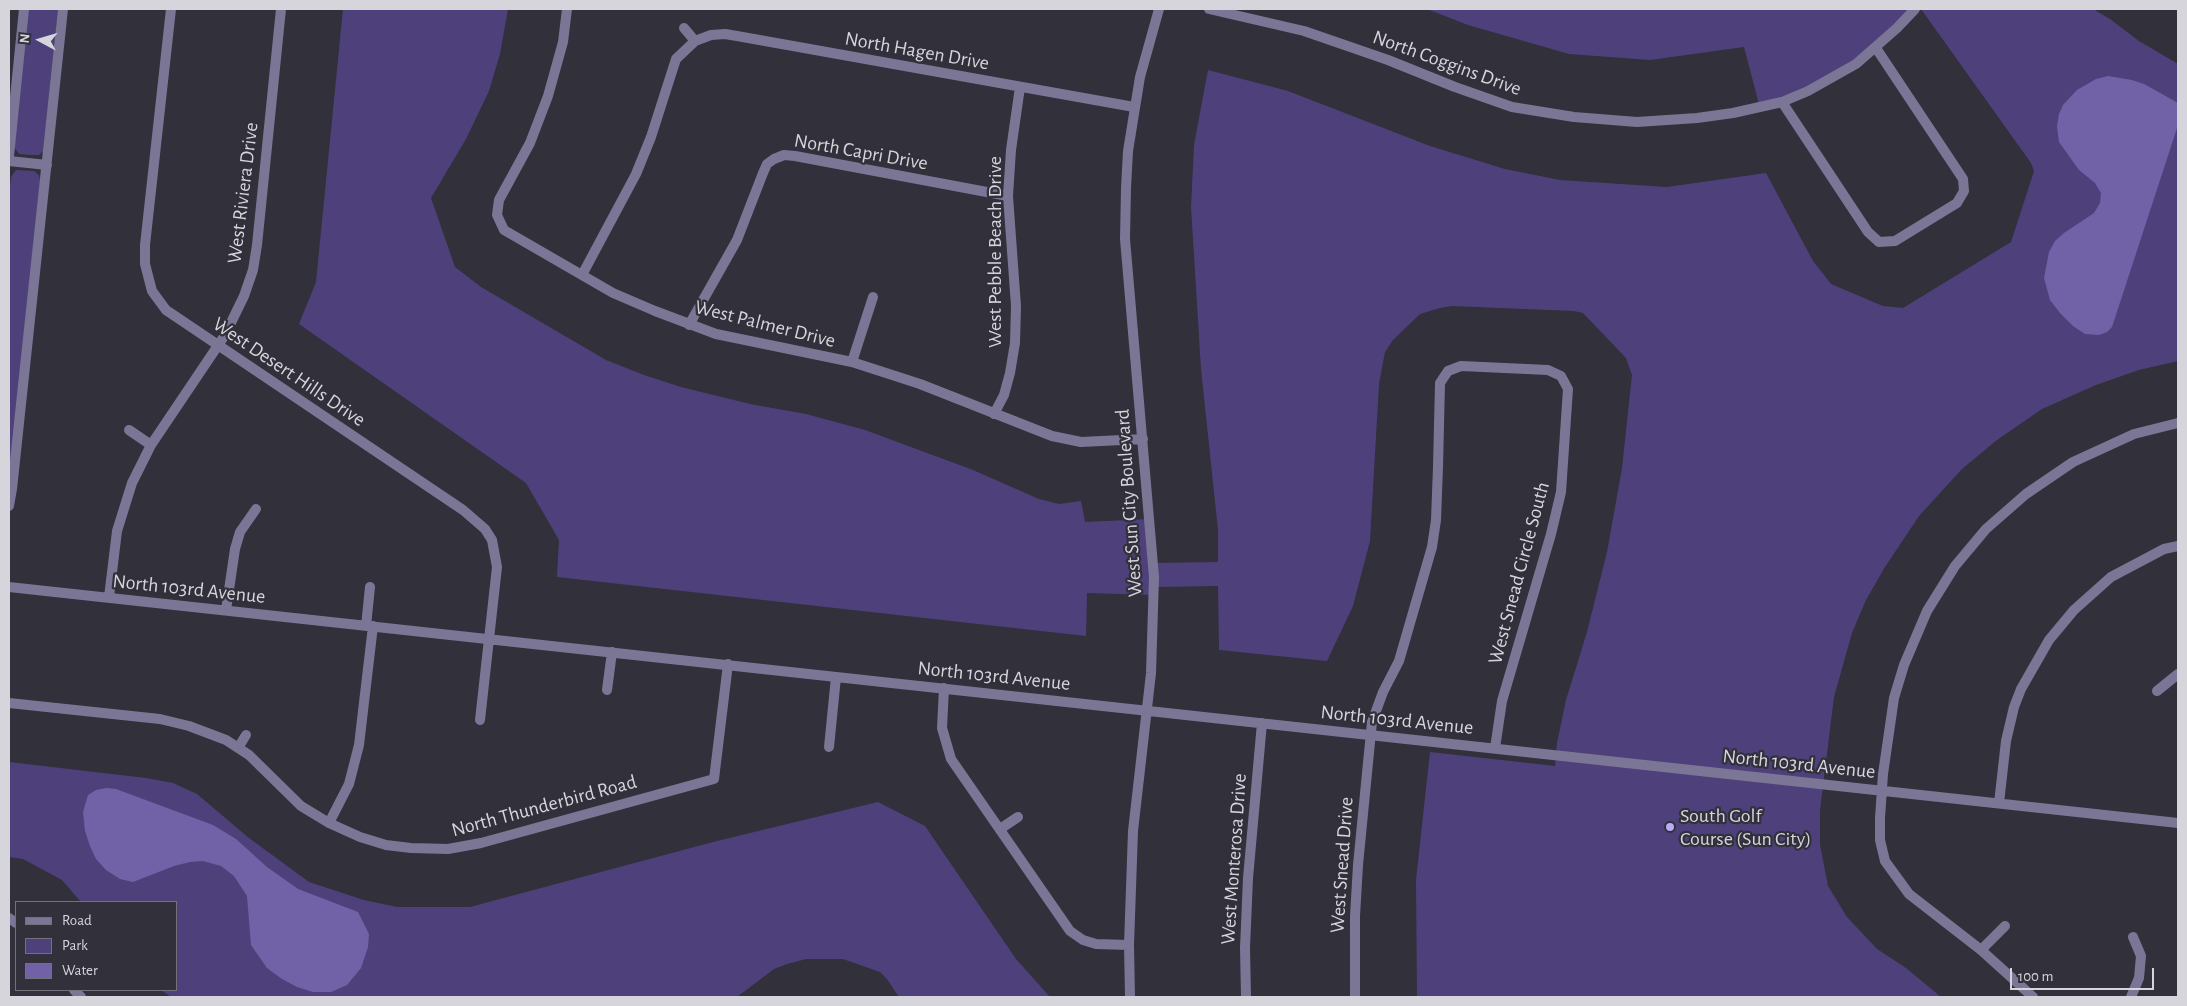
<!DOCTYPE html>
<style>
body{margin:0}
#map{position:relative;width:2187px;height:1006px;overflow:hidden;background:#31303b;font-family:"Alegreya Sans",sans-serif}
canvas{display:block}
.frame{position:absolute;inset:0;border:10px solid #d6d5dc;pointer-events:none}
.legend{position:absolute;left:15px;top:901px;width:162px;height:90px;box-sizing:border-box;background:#31303b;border:1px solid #73727b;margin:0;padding:6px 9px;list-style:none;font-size:15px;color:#d6d5dc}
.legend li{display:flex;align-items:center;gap:10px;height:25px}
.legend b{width:25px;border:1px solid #73727b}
.north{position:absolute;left:15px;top:15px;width:50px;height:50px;-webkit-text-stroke:4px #31303b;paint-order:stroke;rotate:276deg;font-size:14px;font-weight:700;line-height:20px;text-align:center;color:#d6d5dc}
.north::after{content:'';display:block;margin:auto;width:18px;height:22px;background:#d6d5dc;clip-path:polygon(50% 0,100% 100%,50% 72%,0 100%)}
.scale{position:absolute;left:2010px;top:968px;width:144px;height:22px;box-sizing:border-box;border:2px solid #d6d5dc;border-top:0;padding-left:6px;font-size:15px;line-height:18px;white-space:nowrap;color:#d6d5dc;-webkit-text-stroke:4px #31303b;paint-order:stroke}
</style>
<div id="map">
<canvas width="2187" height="1006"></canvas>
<div class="frame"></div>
<ul class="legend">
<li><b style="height:6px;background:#7b7696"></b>Road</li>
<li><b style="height:14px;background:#4e417b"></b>Park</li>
<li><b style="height:14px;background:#7162a8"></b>Water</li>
</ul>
<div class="north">N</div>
<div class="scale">100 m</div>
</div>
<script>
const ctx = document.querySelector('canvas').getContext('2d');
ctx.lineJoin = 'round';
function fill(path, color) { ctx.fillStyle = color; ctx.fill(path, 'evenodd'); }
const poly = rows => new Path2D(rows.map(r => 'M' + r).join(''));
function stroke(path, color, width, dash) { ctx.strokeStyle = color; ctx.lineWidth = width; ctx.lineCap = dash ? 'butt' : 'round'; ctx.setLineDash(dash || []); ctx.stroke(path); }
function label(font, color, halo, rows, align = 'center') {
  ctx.font = font + ' "Alegreya Sans",sans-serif'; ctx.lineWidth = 4.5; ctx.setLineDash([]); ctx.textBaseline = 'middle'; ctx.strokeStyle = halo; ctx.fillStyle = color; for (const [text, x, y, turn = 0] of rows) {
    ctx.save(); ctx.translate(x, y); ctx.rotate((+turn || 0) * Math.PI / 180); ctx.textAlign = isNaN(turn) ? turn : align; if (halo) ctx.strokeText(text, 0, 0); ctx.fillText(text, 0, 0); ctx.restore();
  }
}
fill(poly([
 [28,9,58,9,43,151,39,155,32,155,19,154,14,147],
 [343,9,508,9,500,54,489,91,466,139,431,198,455,267,481,287,606,360,644,375,681,387,750,404,806,414,865,430,973,470,1039,499,1059,504,1081,501,1085,522,1150,519,1153,563,1218,562,1218,530,1201,369,1191,207,1194,145,1208,70,1288,91,1430,146,1505,169,1560,180,1667,187,1766,173,1813,261,1831,284,1883,306,1903,308,2011,242,2034,171,2031,163,1921,9,2093,9,2110,19,2139,41,2178,64,2178,361,2139,370,2096,385,2042,409,1997,440,1962,469,1919,516,1885,567,1866,600,1852,633,1834,697,1820,810,1820,845,1828,886,1847,917,1877,949,1906,968,1941,997,1417,997,1416,880,1430,752,1555,766,1557,743,1566,700,1587,632,1607,552,1622,468,1632,375,1626,358,1583,313,1574,311,1452,306,1440,308,1420,314,1393,340,1385,352,1379,384,1370,541,1353,606,1327,661,1219,650,1218,586,1154,587,1154,595,1087,593,1086,636,557,577,559,540,526,483,299,324,316,282],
 [1427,9,1915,9,1856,64,1760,108,1744,47,1650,60,1569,54,1468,25],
 [16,170,34,171,39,175,40,181,9,481,9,195,11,177],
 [9,762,146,778,173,783,197,794,249,838,309,882,364,900,397,907,470,907,713,842,878,802,925,826,1016,959,1050,997,899,997,887,979,880,972,843,959,806,959,787,964,774,969,737,997,171,997,161,990,176,990,176,902,81,902,62,880,23,859,9,857]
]), '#4e417b');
fill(poly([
 [2108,76,2132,80,2144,84,2178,103,2178,125,2112,327,2107,332,2099,335,2085,334,2073,326,2060,313,2050,300,2044,278,2049,252,2055,241,2064,233,2094,213,2100,203,2101,193,2095,183,2079,170,2059,142,2057,126,2059,114,2063,105,2077,90,2096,79],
 [106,788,116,789,213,825,236,839,267,867,298,889,358,912,369,934,368,947,361,968,347,985,331,992,313,992,297,987,282,979,267,968,251,945,247,896,234,876,221,866,203,861,190,862,174,866,133,882,120,879,106,870,96,859,90,846,85,831,83,812,88,795,96,790]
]), '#7162a8');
stroke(poly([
 [171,9,145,245,145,264,152,291,166,310,463,510,485,529,492,540,497,567,480,720],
 [567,9,563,42,548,96,530,143,499,200,497,215,504,230,613,293,655,311,716,334,852,362,920,384,1052,436,1081,442,1143,439],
 [1209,9,1304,31,1388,60,1455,87,1512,107,1574,117,1637,122,1697,118,1733,113,1782,102,1808,91,1856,64,1897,28,1915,9],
 [684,28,695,41],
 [1782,102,1868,232,1879,242,1895,241,1957,203,1964,191,1963,179,1876,48],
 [9,156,24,9],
 [9,161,47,165],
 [582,275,636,174,651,137,676,59,695,41,711,35,725,34,737,36,1134,107],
 [689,325,737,240,763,173,767,164,774,159,784,155,795,156,1008,196],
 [852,362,873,297],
 [994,414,1004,395,1010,373,1015,343,1016,306,1008,196,1011,150,1020,87],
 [129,430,151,445],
 [9,506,12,489,63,9],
 [9,587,2178,823],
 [109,597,117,531,132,483,151,445,225,335,244,296,253,270,257,245,281,9],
 [226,610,235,549,240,532,256,509],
 [366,626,370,587],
 [944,688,942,728,951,759,1070,931,1083,940,1096,944,1129,945],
 [607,690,612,652],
 [2157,691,2178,674],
 [9,703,160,719,189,726,226,740,249,755,301,806,329,823,360,837,386,845,411,848,448,849,481,843,714,779,728,664],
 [829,747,836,677],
 [238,748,246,735],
 [1999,803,2006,741,2014,707,2021,689,2049,640,2074,610,2111,577,2164,549,2178,546],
 [329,823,349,784,359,745,373,626],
 [1000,829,1018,817],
 [9,918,16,923],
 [1981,950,2005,926],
 [74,990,81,997],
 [1130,997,1129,945,1133,831,1151,673,1154,577,1125,239,1126,188,1128,151,1140,77,1159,9],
 [1246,997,1245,948,1248,878,1262,723],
 [1355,997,1355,916,1358,865,1372,722,1383,692,1399,661,1432,547,1436,520,1438,467,1440,383,1448,371,1461,366,1548,370,1561,376,1568,389,1561,492,1551,534,1502,701,1495,748],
 [2033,997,1981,950,1909,894,1885,861,1880,840,1880,818,1883,774,1894,698,1904,665,1927,611,1955,566,1986,529,2026,494,2073,462,2134,434,2178,423],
 [2131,997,2139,978,2141,956,2133,937]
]), '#7b7696', 10);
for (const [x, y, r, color] of [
 [1670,827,5,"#b9abf7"]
]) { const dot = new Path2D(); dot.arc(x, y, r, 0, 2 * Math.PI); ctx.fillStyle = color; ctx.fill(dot); stroke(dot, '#31303b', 2); }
label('20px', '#d6d5dc', '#31303b', [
 ["North Hagen Drive",917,51,10],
 ["North Coggins Drive",1447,63,20],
 ["North Capri Drive",861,152,10],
 ["West Riviera Drive",243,193,-83],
 ["West Pebble Beach Drive",995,252,-90],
 ["West Palmer Drive",765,324,14],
 ["West Desert Hills Drive",289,372,34],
 ["West Sun City Boulevard",1129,503,-94],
 ["West Snead Circle South",1519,573,-75],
 ["North 103rd Avenue",189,589,6],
 ["North 103rd Avenue",994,676,6],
 ["North 103rd Avenue",1397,720,6],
 ["North 103rd Avenue",1799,764,6],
 ["North Thunderbird Road",544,806,-15],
 ["West Monterosa Drive",1234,859,-86],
 ["West Snead Drive",1342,865,-86]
]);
label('20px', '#d6d5dc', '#31303b', [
 ["South Golf",1680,816],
 ["Course (Sun City)",1680,839]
], 'left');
</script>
